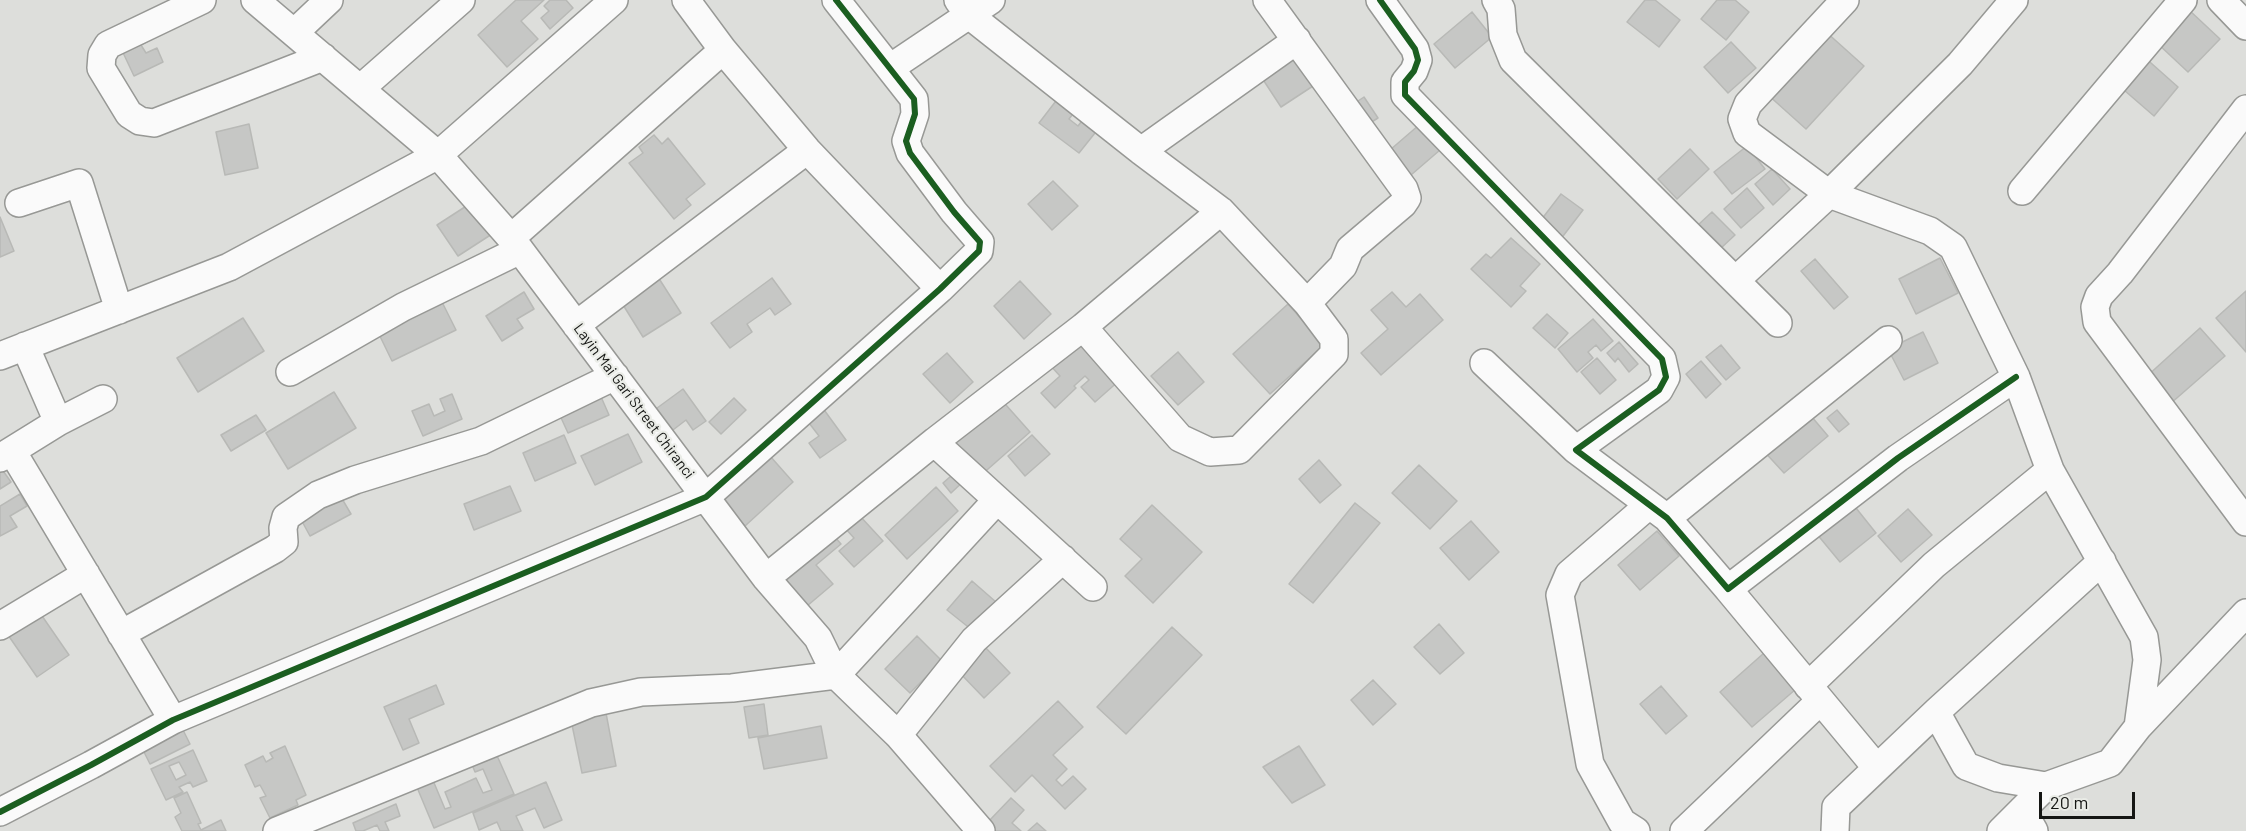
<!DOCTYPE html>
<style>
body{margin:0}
#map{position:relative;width:2246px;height:831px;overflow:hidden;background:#dddedb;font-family:Barlow,sans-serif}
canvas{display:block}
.scale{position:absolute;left:2039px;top:792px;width:96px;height:27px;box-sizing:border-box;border:3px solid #151614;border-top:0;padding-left:8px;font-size:18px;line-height:21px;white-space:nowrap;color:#151614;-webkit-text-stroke:4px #eaece7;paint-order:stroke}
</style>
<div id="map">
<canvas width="2246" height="831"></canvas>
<div class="scale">20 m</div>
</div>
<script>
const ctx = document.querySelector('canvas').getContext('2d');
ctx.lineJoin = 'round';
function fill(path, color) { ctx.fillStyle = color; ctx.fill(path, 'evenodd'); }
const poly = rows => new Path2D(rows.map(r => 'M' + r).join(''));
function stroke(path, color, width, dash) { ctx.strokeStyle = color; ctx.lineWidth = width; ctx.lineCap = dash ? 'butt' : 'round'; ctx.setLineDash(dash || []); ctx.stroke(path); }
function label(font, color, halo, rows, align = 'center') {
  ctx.font = font + ' Barlow,sans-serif'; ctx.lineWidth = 4.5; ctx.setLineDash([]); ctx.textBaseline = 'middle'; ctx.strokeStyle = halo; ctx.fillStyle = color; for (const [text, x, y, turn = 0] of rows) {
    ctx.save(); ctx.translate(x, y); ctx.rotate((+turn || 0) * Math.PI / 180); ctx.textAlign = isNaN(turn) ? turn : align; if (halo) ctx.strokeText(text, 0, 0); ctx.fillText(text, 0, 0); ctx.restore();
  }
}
const building = poly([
 [516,0,544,0,521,21,538,39,507,67,478,35,516,0],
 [550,0,566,0,573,8,550,29,541,18,549,11,544,6,550,0],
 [1645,0,1655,0,1680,20,1659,47,1627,22,1645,0],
 [1717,0,1735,0,1749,12,1726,40,1701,19,1717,0],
 [2189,10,2220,39,2188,72,2157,43,2189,10],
 [1472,12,1492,37,1455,68,1434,44,1472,12],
 [148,29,152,39,141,45,146,53,157,48,163,62,134,76,118,42,148,29],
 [1825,31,1864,66,1806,129,1767,94,1825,31],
 [1731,42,1756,68,1728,93,1704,67,1731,42],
 [1292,54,1313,86,1281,107,1260,75,1292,54],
 [2142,55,2178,87,2154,116,2117,84,2142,55],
 [1059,97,1076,110,1069,119,1078,126,1085,117,1099,128,1079,153,1039,123,1059,97],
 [1364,97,1378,118,1362,128,1349,107,1364,97],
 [249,124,258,168,225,175,216,132,249,124],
 [1419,125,1440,150,1404,181,1383,156,1419,125],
 [654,135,662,144,668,138,705,184,686,199,691,205,674,219,629,163,643,153,639,147,654,135],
 [1747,146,1765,169,1732,194,1714,172,1747,146],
 [1690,149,1709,169,1677,199,1658,179,1690,149],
 [1772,169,1790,189,1773,205,1755,184,1772,169],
 [1053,181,1078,206,1052,230,1028,204,1053,181],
 [1747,188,1764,208,1741,228,1724,209,1747,188],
 [1561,194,1583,210,1560,240,1538,224,1561,194],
 [471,203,492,234,458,256,437,225,471,203],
 [1712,212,1735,235,1720,249,1698,225,1712,212],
 [0,217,14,251,0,257,0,217],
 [1511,238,1540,264,1520,286,1526,291,1511,307,1471,269,1486,254,1491,258,1511,238],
 [1940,258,1958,293,1916,314,1899,279,1940,258],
 [1815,259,1848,297,1834,309,1801,271,1815,259],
 [658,277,681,313,643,337,620,300,658,277],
 [772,278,791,304,775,315,770,308,747,324,752,332,730,348,711,323,772,278],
 [1020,281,1051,314,1024,339,994,306,1020,281],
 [2246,291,2246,352,2216,318,2246,291],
 [524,292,534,309,517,319,523,328,502,341,486,316,524,292],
 [1392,292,1406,307,1420,294,1443,320,1381,375,1361,353,1388,329,1371,310,1392,292],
 [439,296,456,330,392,361,375,326,439,296],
 [1288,304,1324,345,1270,394,1233,354,1288,304],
 [1547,314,1568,333,1555,348,1533,328,1547,314],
 [243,318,264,351,198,392,177,358,243,318],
 [1593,319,1613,341,1601,351,1596,345,1588,352,1593,358,1577,372,1558,349,1593,319],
 [2200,328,2225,356,2170,404,2146,377,2200,328],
 [1923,332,1938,363,1904,380,1888,349,1923,332],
 [1074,336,1121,379,1095,402,1081,387,1089,380,1085,376,1074,386,1076,388,1055,408,1041,393,1060,376,1049,364,1074,336],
 [1619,342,1638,364,1629,372,1618,358,1615,362,1607,353,1619,342],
 [1721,345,1740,368,1726,380,1706,357,1721,345],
 [1178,352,1204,382,1178,405,1151,376,1178,352],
 [947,353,973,382,950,403,923,374,947,353],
 [1597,358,1616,380,1600,394,1581,372,1597,358],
 [1701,361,1721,384,1706,398,1686,374,1701,361],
 [683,389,706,421,693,430,686,420,669,433,653,411,683,389],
 [598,390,609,415,568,433,557,409,598,390],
 [334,392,356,428,288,469,266,433,334,392],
 [452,394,462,419,423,436,412,411,429,404,434,416,445,411,440,399,452,394],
 [998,396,1030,432,979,477,947,442,998,396],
 [734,398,746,410,721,434,709,422,734,398],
 [822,407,846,440,820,458,809,443,819,436,806,419,822,407],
 [1806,410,1828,436,1784,473,1761,448,1806,410],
 [1837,410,1849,424,1839,432,1827,418,1837,410],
 [256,415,266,430,231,451,221,435,256,415],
 [628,434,642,462,595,485,581,456,628,434],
 [564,435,576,463,535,481,523,453,564,435],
 [1032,435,1050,454,1025,476,1008,456,1032,435],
 [770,456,793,482,745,526,721,500,770,456],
 [1319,460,1341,485,1320,503,1299,479,1319,460],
 [1419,465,1457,501,1430,529,1392,493,1419,465],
 [1,468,11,482,0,489,0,469,1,468],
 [959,469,967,478,951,493,943,483,959,469],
 [510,486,521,511,474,530,464,504,510,486],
 [936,487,958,511,907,559,885,535,936,487],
 [338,492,351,514,310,536,298,514,338,492],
 [20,494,27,506,10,516,17,527,0,536,0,506,20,494],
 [1355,503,1380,523,1313,603,1289,584,1355,503],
 [1852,503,1876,533,1840,562,1816,533,1852,503],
 [1152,505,1202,552,1153,603,1125,576,1142,559,1120,539,1152,505],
 [1908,509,1932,535,1901,562,1878,536,1908,509],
 [859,515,883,541,854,567,839,551,854,538,845,528,859,515],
 [1471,521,1499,552,1469,580,1440,548,1471,521],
 [1657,531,1679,556,1640,590,1618,565,1657,531],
 [834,536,841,544,816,565,833,584,807,606,784,580,834,536],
 [972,581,996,602,972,630,947,610,972,581],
 [40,613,69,655,37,677,8,635,40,613],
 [1439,624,1464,653,1440,674,1414,647,1439,624],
 [1172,627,1202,655,1126,734,1097,707,1172,627],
 [917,636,942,661,910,693,885,669,917,636],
 [983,645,1010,673,984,698,957,670,983,645],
 [1764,653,1796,689,1752,727,1720,692,1764,653],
 [1373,680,1396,704,1373,725,1351,700,1373,680],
 [436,685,444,704,409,719,419,743,403,750,384,707,436,685],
 [1661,686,1687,716,1666,734,1640,704,1661,686],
 [1058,701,1083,727,1053,755,1067,769,1056,780,1062,786,1073,776,1086,789,1065,809,1032,775,1015,792,990,766,1058,701],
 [764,704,768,735,749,738,744,707,764,704],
 [606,713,616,766,582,773,571,720,606,713],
 [821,726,827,758,764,769,758,738,821,726],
 [182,728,190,744,150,764,142,748,182,728],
 [285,746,306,795,296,800,298,805,270,818,260,798,266,796,260,785,255,787,245,765,263,756,266,762,273,758,270,753,285,746],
 [1299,746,1325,785,1292,803,1263,767,1299,746],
 [193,750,207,781,193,787,190,782,179,787,183,792,166,800,151,769,193,750],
 [179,762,186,775,176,780,169,766,179,762],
 [495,751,514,794,434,828,416,785,432,778,445,809,451,807,445,792,476,778,483,793,492,790,483,769,475,772,471,762,495,751],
 [546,782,562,820,544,828,535,808,516,816,523,831,501,831,497,822,479,830,473,813,546,782],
 [187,792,201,823,198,824,201,830,221,820,226,831,182,831,175,817,181,813,174,798,187,792],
 [1011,798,1024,810,1012,823,1021,831,995,831,987,823,1011,798],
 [396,804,400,816,385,822,389,831,380,831,377,825,363,831,356,831,353,823,396,804],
 [1037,823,1046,831,1028,831,1037,823]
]);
fill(building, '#c6c7c5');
stroke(building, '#b8b9b6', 1.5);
const minor = poly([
 [202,0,108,45,102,55,101,68,129,114,140,121,154,123,323,57],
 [255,0,438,155,511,238,766,578,818,638,836,675,898,735,981,831],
 [686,0,723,50,807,150,940,289],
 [958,0,969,15,1141,151,1221,211,1307,303,1334,339,1334,354,1239,450,1210,452,1180,438,1083,327],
 [1267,0,1404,189,1407,198,1403,204,1350,249,1343,266,1307,303],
 [1380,0,1415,49,1418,60,1414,71,1405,82,1405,95,1662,359,1666,377,1659,390,1576,450,1667,518,1728,589,1898,458,2016,377],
 [1496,0,1501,9,1503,35,1513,60,1778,323],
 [1845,0,1748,104,1742,119,1747,133,1829,194,1930,231,1953,247,2016,377,2050,470,2144,637,2147,660,2138,727],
 [2221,0,2246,26],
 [294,33,329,0],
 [890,68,991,0],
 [360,89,461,0],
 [2246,109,2120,273,2099,296,2095,307,2097,322,2246,522],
 [1141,151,1297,40],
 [2022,191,2183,0],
 [19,203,79,183,119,310],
 [511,238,723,50],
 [1736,280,1829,194,1960,64,2014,0],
 [576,325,807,150],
 [25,346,58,422],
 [0,356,229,267,438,155,614,0],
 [1484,363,1576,450],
 [290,372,403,307,520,250],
 [934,442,1093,587],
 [12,451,173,720],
 [0,458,58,422,103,399],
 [1667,518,1888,340],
 [766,578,934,442,1083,327,1221,211],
 [1728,589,1876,767],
 [0,626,86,574],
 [121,634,275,549,284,542,283,528,286,517,318,495,355,480,481,441,615,376],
 [1808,686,1934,565,2050,470],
 [1936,712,2102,561],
 [898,735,974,640,1063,559],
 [2022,810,2034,831],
 [0,812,91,765,173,720,706,497,940,289,979,251,980,242,954,212,910,153,906,141,915,114,914,99,836,0],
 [277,831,591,703,641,692,732,688,836,675,997,500],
 [1636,831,1622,822,1590,764,1560,595,1569,574,1649,505],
 [1684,831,1820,701],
 [1835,831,1836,807,1936,712,1966,766,1998,778,2046,786,2110,763,2138,727,2246,613],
 [2001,831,2046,786]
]);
stroke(minor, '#979895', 30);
stroke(minor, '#fafafa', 27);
stroke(poly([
 [1380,0,1415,49,1418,60,1414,71,1405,82,1405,95,1662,359,1666,377,1659,390,1576,450,1667,518,1728,589,1898,458,2016,377],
 [0,812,91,765,173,720,706,497,940,289,979,251,980,242,954,212,910,153,906,141,915,114,914,99,836,0]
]), '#1b5e20', 6);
label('15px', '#151614', '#eaece7', [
 ["Layin Mai Gari Street Chiranci",634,401,53]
]);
</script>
